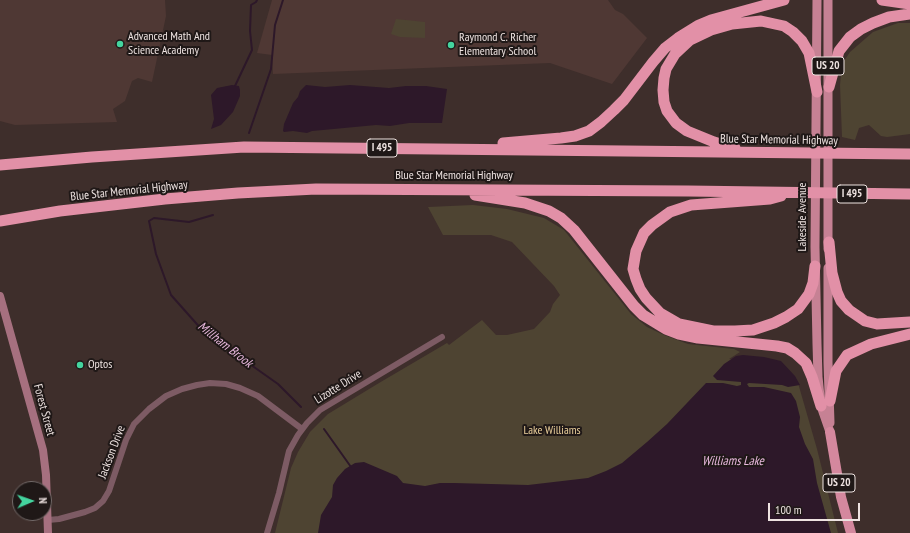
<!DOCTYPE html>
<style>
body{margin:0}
#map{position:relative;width:910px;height:533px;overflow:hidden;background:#3e2e2b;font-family:"PT Sans Narrow",sans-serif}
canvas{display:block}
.north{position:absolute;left:12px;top:481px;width:40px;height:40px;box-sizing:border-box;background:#1f1817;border:1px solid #726968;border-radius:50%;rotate:88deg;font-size:11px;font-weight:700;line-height:16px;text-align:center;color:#eee3e1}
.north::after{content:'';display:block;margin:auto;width:14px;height:18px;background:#44d49f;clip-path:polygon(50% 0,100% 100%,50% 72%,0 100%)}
.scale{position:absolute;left:768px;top:503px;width:92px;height:18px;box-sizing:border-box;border:2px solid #eee3e1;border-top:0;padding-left:5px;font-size:12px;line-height:14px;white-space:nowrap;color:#eee3e1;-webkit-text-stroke:3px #1f1817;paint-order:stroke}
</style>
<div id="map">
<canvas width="910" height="533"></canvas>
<div class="north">N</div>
<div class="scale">100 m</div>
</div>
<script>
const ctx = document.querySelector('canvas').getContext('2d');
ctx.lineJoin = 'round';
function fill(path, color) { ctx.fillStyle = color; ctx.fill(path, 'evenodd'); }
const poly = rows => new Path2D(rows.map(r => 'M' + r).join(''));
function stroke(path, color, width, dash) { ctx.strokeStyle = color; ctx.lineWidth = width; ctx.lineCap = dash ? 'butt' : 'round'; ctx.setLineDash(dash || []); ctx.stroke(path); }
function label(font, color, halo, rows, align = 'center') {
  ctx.font = font + ' "PT Sans Narrow",sans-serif'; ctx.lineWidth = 4; ctx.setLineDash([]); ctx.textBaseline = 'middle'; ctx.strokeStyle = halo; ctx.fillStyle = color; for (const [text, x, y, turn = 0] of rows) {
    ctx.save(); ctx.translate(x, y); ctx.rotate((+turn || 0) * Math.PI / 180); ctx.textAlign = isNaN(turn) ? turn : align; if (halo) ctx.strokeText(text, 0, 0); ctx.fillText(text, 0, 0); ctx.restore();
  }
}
fill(poly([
 [0,0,165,0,166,16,152,82,138,78,132,81,125,101,113,109,117,122,15,125,0,121],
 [272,0,608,0,615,10,623,14,647,38,612,84,550,63,273,74,272,55,257,53]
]), '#4f3834');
fill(poly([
 [396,19,425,22,425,38,400,37,391,34],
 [898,23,910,23,910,134,887,137,881,136,869,125,859,128,855,140,842,137,840,85,842,64,850,52,873,32],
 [473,205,507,209,544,218,564,230,631,314,647,327,664,335,688,344,734,349,740,352,729,359,770,363,798,383,817,449,838,533,275,533,291,468,298,452,310,432,328,414,379,383,447,343,449,345,482,320,496,335,507,335,534,329,550,312,553,304,560,295,554,286,512,242,491,235,443,235,428,207]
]), '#4e4432');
fill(poly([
 [232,85,239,86,240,90,240,96,233,112,221,125,211,129,214,119,211,95,217,88],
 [306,85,325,87,350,85,389,88,406,86,426,86,447,89,442,123,409,123,390,126,376,125,323,130,312,131,307,133,293,131,284,132,283,131,284,124,293,103,298,97,300,91],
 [743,355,764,357,781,361,795,376,800,385,788,387,782,385,749,383,747,384,749,387,764,387,791,393,796,401,800,417,799,427,805,444,813,459,817,483,831,533,318,533,321,515,332,497,333,485,337,478,345,469,355,463,364,462,397,476,403,483,425,486,440,483,454,483,528,485,588,478,606,471,622,463,647,442,667,424,706,383,723,383,737,386,741,385,741,382,717,380,713,376,724,364,736,356]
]), '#2d1829');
stroke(poly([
 [235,86,252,50,250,31,251,5,256,2,257,0],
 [249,133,271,69,275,25,283,0],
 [213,215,189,222,154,218,149,221,156,254,171,295,203,331,278,384,301,407],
 [324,429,351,467]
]), '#2d1829', 2);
stroke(poly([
 [48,520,59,519,85,512,95,508,103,501,109,491,126,440,134,424,149,409,166,396,182,389,197,385,210,383,226,384,240,388,258,396,302,429],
 [267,533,279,493,289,451,298,435,307,423,320,410,442,337]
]), '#7d5b64', 6);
stroke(poly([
 [0,296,43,450,46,475,48,533]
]), '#a6707f', 8);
stroke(poly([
 [817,0,815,247,817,344,818,377,821,406,830,432],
 [828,0,828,249],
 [828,268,828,362,830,423]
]), '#c68194', 9);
stroke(poly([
 [830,432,841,497,851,533]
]), '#d4889e', 10);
stroke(poly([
 [882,0,910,4],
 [829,87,839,51,850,37,861,29,873,23,889,17,910,14],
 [503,143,561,138,575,136,589,131,601,122,614,110,624,100,653,62,665,48,678,38,699,25,711,20,784,0],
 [735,148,714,142,687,131,676,123,667,111,664,102,663,90,664,78,666,69,675,54,690,40,711,30,732,24,761,21,784,26,793,32,802,41,809,53,817,92],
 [0,165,92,157,244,147,910,154],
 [475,195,525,203,549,211,561,218,574,230,634,306,643,315,666,329,679,334,698,338,777,346,787,348,795,353,806,363,812,377,821,406],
 [781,196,770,199,691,205,670,212,652,225,644,233,636,251,633,269,636,279,640,289,646,298,660,313,679,324,713,331,735,331,753,330,774,323,786,317,798,309,809,294,813,283,815,266],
 [0,221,60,211,165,199,238,193,316,189,688,191,910,194],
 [829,242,832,273,837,292,841,301,849,310,865,321,877,324,910,322],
 [830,401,836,371,847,355,871,344,910,334]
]), '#e290a7', 11);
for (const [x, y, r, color] of [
 [120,44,4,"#44d49f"],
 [451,45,4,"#44d49f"],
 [80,365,4,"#44d49f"]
]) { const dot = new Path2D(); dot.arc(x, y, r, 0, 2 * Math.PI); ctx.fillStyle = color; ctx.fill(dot); stroke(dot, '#1f1817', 1.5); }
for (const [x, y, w] of [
 [828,66,32],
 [382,148,30],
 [852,194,30],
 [839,483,32]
]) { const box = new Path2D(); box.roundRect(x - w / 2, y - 9, w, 18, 3); ctx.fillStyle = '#1f1817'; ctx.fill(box); stroke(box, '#eee3e1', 1); }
label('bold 11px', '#eee3e1', null, [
 ["US 20",828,66],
 ["I 495",382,148],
 ["I 495",852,194],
 ["US 20",839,483]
]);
label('12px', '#eee3e1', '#1f1817', [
 ["Advanced Math And",128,37],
 ["Science Academy",128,51],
 ["Raymond C. Richer",459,38],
 ["Elementary School",459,52],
 ["Optos",88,365]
], 'left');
label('12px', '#eee3e1', '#1f1817', [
 ["Blue Star Memorial Highway",779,140,1],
 ["Blue Star Memorial Highway",454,176],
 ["Blue Star Memorial Highway",129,191,-6],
 ["Lakeside Avenue",803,217,-90],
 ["Lizotte Drive",338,387,-32],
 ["Forest Street",44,410,75],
 ["Jackson Drive",112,452,-69]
]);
label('12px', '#eacf9b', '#1f1817', [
 ["Lake Williams",552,431]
]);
label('italic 13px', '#e8b8dd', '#1f1817', [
 ["Millham Brook",225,345,38],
 ["Williams Lake",733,461]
]);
</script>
